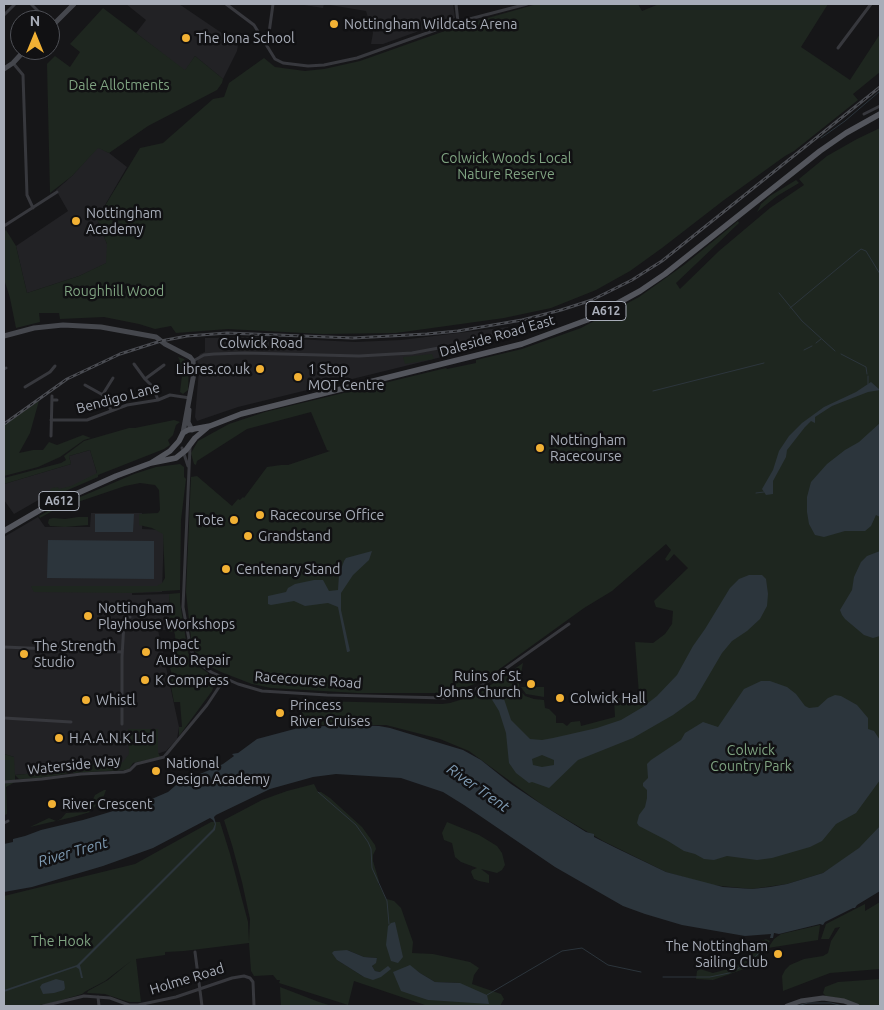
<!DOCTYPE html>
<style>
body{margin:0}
#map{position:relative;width:884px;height:1010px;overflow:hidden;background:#161618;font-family:Ubuntu,sans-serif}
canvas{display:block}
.frame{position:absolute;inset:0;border:5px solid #a8adb8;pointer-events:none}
.north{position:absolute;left:10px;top:10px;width:50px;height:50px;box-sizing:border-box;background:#111113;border:1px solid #4d4f55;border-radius:50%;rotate:0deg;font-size:14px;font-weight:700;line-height:20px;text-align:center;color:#a8adb8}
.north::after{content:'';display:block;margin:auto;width:18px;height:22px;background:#f2b134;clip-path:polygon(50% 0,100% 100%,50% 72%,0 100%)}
</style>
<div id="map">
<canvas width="884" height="1010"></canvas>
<div class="frame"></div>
<div class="north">N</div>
</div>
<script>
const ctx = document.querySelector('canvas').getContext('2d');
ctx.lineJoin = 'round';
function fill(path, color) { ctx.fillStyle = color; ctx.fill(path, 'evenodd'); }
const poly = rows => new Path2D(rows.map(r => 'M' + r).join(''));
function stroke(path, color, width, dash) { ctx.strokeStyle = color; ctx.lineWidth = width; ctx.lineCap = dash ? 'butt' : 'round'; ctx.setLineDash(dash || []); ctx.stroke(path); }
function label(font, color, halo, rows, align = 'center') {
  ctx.font = font + ' Ubuntu,sans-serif'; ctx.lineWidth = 5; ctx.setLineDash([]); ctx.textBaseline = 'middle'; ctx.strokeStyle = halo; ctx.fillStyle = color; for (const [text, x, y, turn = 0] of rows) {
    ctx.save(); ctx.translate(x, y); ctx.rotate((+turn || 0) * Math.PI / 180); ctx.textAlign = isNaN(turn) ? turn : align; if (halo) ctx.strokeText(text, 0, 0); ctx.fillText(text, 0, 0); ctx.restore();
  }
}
fill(poly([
 [126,4,179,4,238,44,237,51,223,79,195,56,185,71,136,33,146,20],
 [304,4,453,4,455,18,383,44,371,44,373,33,366,11,324,4,323,8,304,5],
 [98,147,109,153,127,167,97,219,107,244,107,263,79,276,27,293,16,246,68,211,56,190,72,176],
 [508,327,510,337,482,341,457,348,450,355,238,407,197,421,195,417,199,370,197,359,200,354,205,352,205,338,255,337,355,342,401,340],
 [90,450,98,477,42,498,14,514,4,500,4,484,71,464,69,456],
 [91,513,142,513,142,529,164,530,162,592,132,593,132,595,169,594,170,618,168,630,158,630,179,727,177,739,166,751,131,762,127,766,14,775,14,757,4,754,4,537,38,517,45,527,90,527]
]), '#222225');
fill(poly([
 [537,4,638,4,642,11,659,4,828,4,801,47,850,80,880,34,880,72,853,94,858,100,794,151,785,156,724,200,662,248,630,271,596,290,551,308,504,318,396,333,323,334,228,329,176,333,171,326,155,329,139,324,104,317,60,319,59,313,39,313,40,322,16,328,10,298,4,279,4,232,6,230,16,246,27,293,79,276,106,263,107,244,97,219,140,148,163,143,213,99,224,97,229,83,264,58,275,67,305,71,324,69,360,61,456,27],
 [103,8,185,70,195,56,223,79,222,83,217,90,148,126,109,153,98,148,72,176,50,193,47,64,55,56,70,67,80,52,70,44],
 [880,128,880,826,872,836,854,853,823,873,787,884,752,889,711,885,666,872,603,841,544,806,469,751,440,739,386,725,305,725,302,712,315,701,442,704,450,703,476,695,523,663,519,684,520,690,525,696,534,699,544,700,545,708,549,709,556,716,556,723,563,723,567,726,571,722,580,721,581,726,615,717,614,699,639,694,635,642,653,643,665,634,672,624,673,611,656,607,654,601,688,568,674,554,669,560,667,561,665,559,671,550,666,544,612,591,584,608,483,681,449,693,357,693,271,688,252,684,221,672,207,665,195,652,191,638,186,592,191,477,197,476,232,506,238,499,240,500,243,497,244,498,267,467,281,465,288,465,330,451,327,450,311,412,247,429,197,461,196,465,194,464,191,453,198,441,229,424,265,412,446,368,447,369,476,363,476,360,522,349,581,328,639,297,684,265,738,221,739,223,676,283,680,289,719,251,770,208,804,185,799,179,827,156,857,139],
 [796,180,799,183,777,196,757,212,761,204,770,196],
 [432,354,434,359,405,364,403,357],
 [178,357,184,359,189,368,188,390,183,394,180,392,182,375,178,367,178,363,180,361],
 [40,397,30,433,19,453,33,450,43,450,49,442,57,445,83,435,91,438,84,440,60,457,38,467,4,476,4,424],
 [174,420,180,422,176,425,173,435,168,440,170,445,164,449,98,475,98,477,61,493,52,494,50,490,52,488,58,487,59,489,71,486,97,473,90,450,69,456,71,464,4,484,4,478,61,463,66,460,64,456,84,441,129,428,135,428],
 [180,464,184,467,184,477,186,479,181,520,180,590,132,593,34,592,31,586,157,586,162,583,165,578,163,534,152,528,139,525,139,514,158,513,160,510,159,490,155,485,140,483,125,486,54,510,40,518,39,516,50,510,134,474,156,467],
 [78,517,88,517,88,525,65,527,50,526,48,523,49,519,53,518,65,519],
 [180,593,180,602,188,653,198,666,208,673,208,677,215,682,212,691,179,736,179,727,182,727,180,702,174,702,169,676,172,675,170,668,177,664,175,635,174,631,169,632,168,630,170,618,169,594],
 [521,687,544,687,544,697,526,694],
 [128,729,158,729,158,752,160,757,133,763,129,769,124,770,73,773,73,765,123,762,129,754],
 [4,754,14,757,15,775,69,770,69,773,44,778,19,779,15,775,15,782,6,787,7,814,5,815],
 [314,784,318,792,321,792,330,798,362,827,375,845,376,849,373,855,373,861,379,881,378,883,387,901,387,899,394,901,401,908,413,942,412,953,433,954,470,962,479,968,474,975,472,984,501,994,504,999,500,1006,428,1006,354,981,348,1005,279,983,280,980,277,980,273,975,254,976,251,971,249,943,184,951,165,952,165,955,136,959,141,1002,129,1002,105,994,87,993,88,991,108,980,131,961,105,981,86,991,82,994,48,1004,31,1006,4,1006,4,896,135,864,211,822,220,822,230,854,248,922,249,942,250,919,242,882,232,845,224,820,262,800,287,791],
 [347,950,364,957,377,958,372,966,375,971,380,972,364,977,337,960],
 [410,966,420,973,435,982,460,983,441,1000,428,1000],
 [104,790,106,790,103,798,90,812,73,817,30,827,49,818,56,821,61,819,66,813,87,812,95,795],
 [447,822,479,835,497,846,502,853,505,865,502,870,497,873,481,869,489,875,489,883,479,881,474,879,471,872,472,870,477,868,461,862,455,857,452,843,444,840,442,833],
 [880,902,880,969,830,973,783,991,782,976,785,970,790,965,804,959,823,956,828,953,831,941,840,927,835,928,829,939,821,939,826,924,865,904,865,911],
 [820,925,818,940,768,948,774,939,781,934],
 [766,939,770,941,755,963,744,969,713,980,696,979,697,971,700,969,713,973,728,969,745,961,754,951,759,942],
 [880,979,880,1006,860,1006,843,999,826,996,823,993,825,987,838,982],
 [280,987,319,1002,332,1006,281,1006]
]), '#1e261f');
fill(poly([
 [871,382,880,390,868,392,832,406,815,417,815,423,811,421,805,427,787,450,786,457,773,481,773,494,766,495,762,489,773,470,779,451,789,436,802,423,824,407,856,392],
 [880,423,880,517,876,515,871,526,865,531,845,531,824,537,815,535,809,524,807,512,807,497,811,482,827,464,845,450,859,442],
 [95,514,134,514,133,532,95,532],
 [48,540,154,541,154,579,47,578],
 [372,551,369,560,353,575,341,593,341,610,350,651,348,652,347,652,338,607,328,603,305,606,294,601,271,605,268,604,268,596,286,592,288,588,295,584,314,580,323,580,329,591,338,590,339,575,344,561,346,558],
 [880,551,880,636,873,638,864,635,845,619,842,615,840,610,852,590,854,577,861,562,867,556],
 [749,575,762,575,766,579,768,594,767,606,760,619,747,631,732,641,722,653,695,699,673,715,633,738,578,760,549,788,532,782,529,783,516,773,509,763,506,733,499,711,491,698,495,693,504,699,511,720,530,739,542,740,553,738,597,728,621,720,643,707,657,696,677,675,693,646,705,629,730,588,739,579],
 [542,755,554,760,554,765,542,767,533,765,532,759],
 [761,681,770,681,787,687,796,694,805,706,809,708,818,707,828,698,835,695,841,696,857,705,868,718,868,729,874,731,880,740,880,780,856,813,836,824,822,841,810,847,772,858,757,860,727,856,714,860,704,859,695,854,684,851,668,841,639,826,637,823,639,815,645,807,647,798,647,790,643,786,643,783,648,778,647,764,651,760,681,740,685,733,703,722,718,727,744,689],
 [349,725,379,726,390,728,463,750,481,760,511,784,544,806,586,832,594,834,594,837,616,848,666,872,723,887,752,889,770,887,787,884,823,873,859,848,880,826,880,891,857,905,855,908,853,908,825,922,823,925,820,924,779,934,774,933,773,938,770,938,771,934,745,936,682,925,645,914,623,906,555,867,464,805,443,792,401,778,336,774,313,777,270,789,216,815,214,817,216,824,215,830,80,965,83,978,81,978,79,969,76,967,4,992,4,990,77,965,213,829,215,824,213,820,210,818,153,848,103,866,32,887,4,892,4,844,13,842,13,839,25,836,41,830,83,820,147,801,168,792,182,780,184,781,223,764,234,756,232,754,238,753,257,739,302,727],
 [395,922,403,957,398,963,391,961,386,945,388,926,391,923],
 [347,950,364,957,377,958,376,963,372,966,375,971,380,972,388,966,391,969,381,977,373,980,364,977,337,960,332,953,334,951],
 [410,965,420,973,435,982,460,983,487,995,489,1004,428,1000,401,991,393,972],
 [56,979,64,981,65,988,64,990,54,993,43,994,40,987,42,984]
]), '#2c353c');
stroke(poly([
 [821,138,845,121,880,91],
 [779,293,802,321,835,351],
 [790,308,861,249,866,251,880,274],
 [816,343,821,339],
 [804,350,812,346],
 [841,354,866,367,867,374],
 [868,376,868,384],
 [653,391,764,363],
 [756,493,764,492],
 [318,792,356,825,368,842,371,849,372,868,387,901,389,924],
 [663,977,710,977,729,973,747,964,757,955,766,942],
 [487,995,562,951,582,948,608,965,641,972],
 [797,1006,808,1003,831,1003,843,1006]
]), '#2c353c', 1);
stroke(poly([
 [31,4,47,20],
 [226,4,254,25,275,59,283,63,308,66,324,65,357,58,458,22,527,4],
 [456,4,458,22],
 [4,15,15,4],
 [263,38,269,33,273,4],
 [838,48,871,4],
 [13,63,23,75,27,195,33,208],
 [864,114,880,106],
 [4,226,57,192],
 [193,361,204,355,214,354,245,353,359,356,412,353,444,347],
 [134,364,145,379,153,387,158,400],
 [4,369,6,368],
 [145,379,164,365],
 [85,385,103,395,111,410],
 [25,387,50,372,55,366],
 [103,394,113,378],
 [52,400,57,400],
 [51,420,87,420,127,405,158,400,170,395,190,398],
 [51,436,52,396],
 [190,447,183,607,191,650,195,658,203,666,211,672,238,684,262,691,327,695,445,698,468,693,481,686,569,624],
 [182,448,188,466],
 [4,647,122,652],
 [4,718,71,722],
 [122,724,122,657,124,622,125,617,130,617],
 [4,782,42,779,81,774,124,772,130,770,136,764,164,757,207,705,225,678],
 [4,823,8,821],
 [195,952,202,1006],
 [98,997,99,1006],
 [43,1006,84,996,110,998,129,1005,138,1005,176,997,232,978,244,976,250,978,253,982,254,1006]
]), '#37383d', 3);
stroke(poly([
 [50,28,74,4],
 [4,69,13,63,25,50],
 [4,336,34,328,63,325,101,327,156,337,165,344,190,357,193,361,194,373,183,433],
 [189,410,188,422,192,430],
 [787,1006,801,1001,823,998,844,1001,857,1006]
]), '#45474d', 5);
stroke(poly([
 [151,463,170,451,179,441,183,433,188,430,210,426,241,414,522,344,587,320,640,291,665,274,820,151,846,133,880,114],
 [4,531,40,510,116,476,151,463,176,458,186,450,195,438,208,427]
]), '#53555c', 5.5);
const rail = poly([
 [4,424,67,379,120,354,161,341,187,336,227,333,353,338,427,334,458,331,522,320,561,310,592,300,632,280,662,261,880,87]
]);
stroke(rail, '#4a4c52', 3);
stroke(rail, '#111113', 1, [4]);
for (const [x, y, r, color] of [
 [334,24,5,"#f2b134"],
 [186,38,5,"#f2b134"],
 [76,221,5,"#f2b134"],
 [260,369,5,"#f2b134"],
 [298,377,5,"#f2b134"],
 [540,448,5,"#f2b134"],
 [260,515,5,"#f2b134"],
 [234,520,5,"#f2b134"],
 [248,536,5,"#f2b134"],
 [226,569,5,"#f2b134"],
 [88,616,5,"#f2b134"],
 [146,652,5,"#f2b134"],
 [24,654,5,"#f2b134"],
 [145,680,5,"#f2b134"],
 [531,684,5,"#f2b134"],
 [560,698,5,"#f2b134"],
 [86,700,5,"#f2b134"],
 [280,713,5,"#f2b134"],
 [59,738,5,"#f2b134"],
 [156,771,5,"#f2b134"],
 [52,804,5,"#f2b134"],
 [778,954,5,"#f2b134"]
]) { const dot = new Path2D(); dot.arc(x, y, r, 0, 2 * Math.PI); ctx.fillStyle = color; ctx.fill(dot); stroke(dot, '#111113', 2); }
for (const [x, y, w] of [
 [606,311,40],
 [59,501,40]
]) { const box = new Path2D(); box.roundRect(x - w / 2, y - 9.5, w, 19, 4); ctx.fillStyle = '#111113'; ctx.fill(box); stroke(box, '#a8adb8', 1); }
label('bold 12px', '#a8adb8', null, [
 ["A612",606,311],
 ["A612",59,501]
]);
label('14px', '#a8adb8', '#111113', [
 ["Nottingham Wildcats Arena",344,24],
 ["The Iona School",196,38],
 ["Nottingham",86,213],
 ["Academy",86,229],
 ["Libres.co.uk",250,369,"right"],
 ["1 Stop",308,369],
 ["MOT Centre",308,385],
 ["Nottingham",550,440],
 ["Racecourse",550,456],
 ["Racecourse Office",270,515],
 ["Tote",224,520,"right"],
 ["Grandstand",258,536],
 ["Centenary Stand",236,569],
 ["Nottingham",98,608],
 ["Playhouse Workshops",98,624],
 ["Impact",156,644],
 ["Auto Repair",156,660],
 ["The Strength",34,646],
 ["Studio",34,662],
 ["Ruins of St",521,676,"right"],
 ["Johns Church",521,692,"right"],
 ["K Compress",155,680],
 ["Colwick Hall",570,698],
 ["Whistl",96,700],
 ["Princess",290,705],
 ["River Cruises",290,721],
 ["H.A.A.N.K Ltd",69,738],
 ["National",166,763],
 ["Design Academy",166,779],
 ["River Crescent",62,804],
 ["The Nottingham",768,946,"right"],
 ["Sailing Club",768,962,"right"]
], 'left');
label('14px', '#7fa381', '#111113', [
 ["Dale Allotments",119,85],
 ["Colwick Woods Local",506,158],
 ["Nature Reserve",506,174],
 ["Roughhill Wood",114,291],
 ["Colwick",751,750],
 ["Country Park",751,766],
 ["The Hook",61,941]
]);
label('14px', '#a8adb8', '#111113', [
 ["Daleside Road East",497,336,-16],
 ["Colwick Road",261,343],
 ["Bendigo Lane",118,398,-15],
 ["Racecourse Road",308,680,4],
 ["Waterside Way",74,765,-6],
 ["Holme Road",187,979,-17]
]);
label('italic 15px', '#7f9bb3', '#111113', [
 ["River Trent",478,788,35],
 ["River Trent",73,852,-16]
]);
</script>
